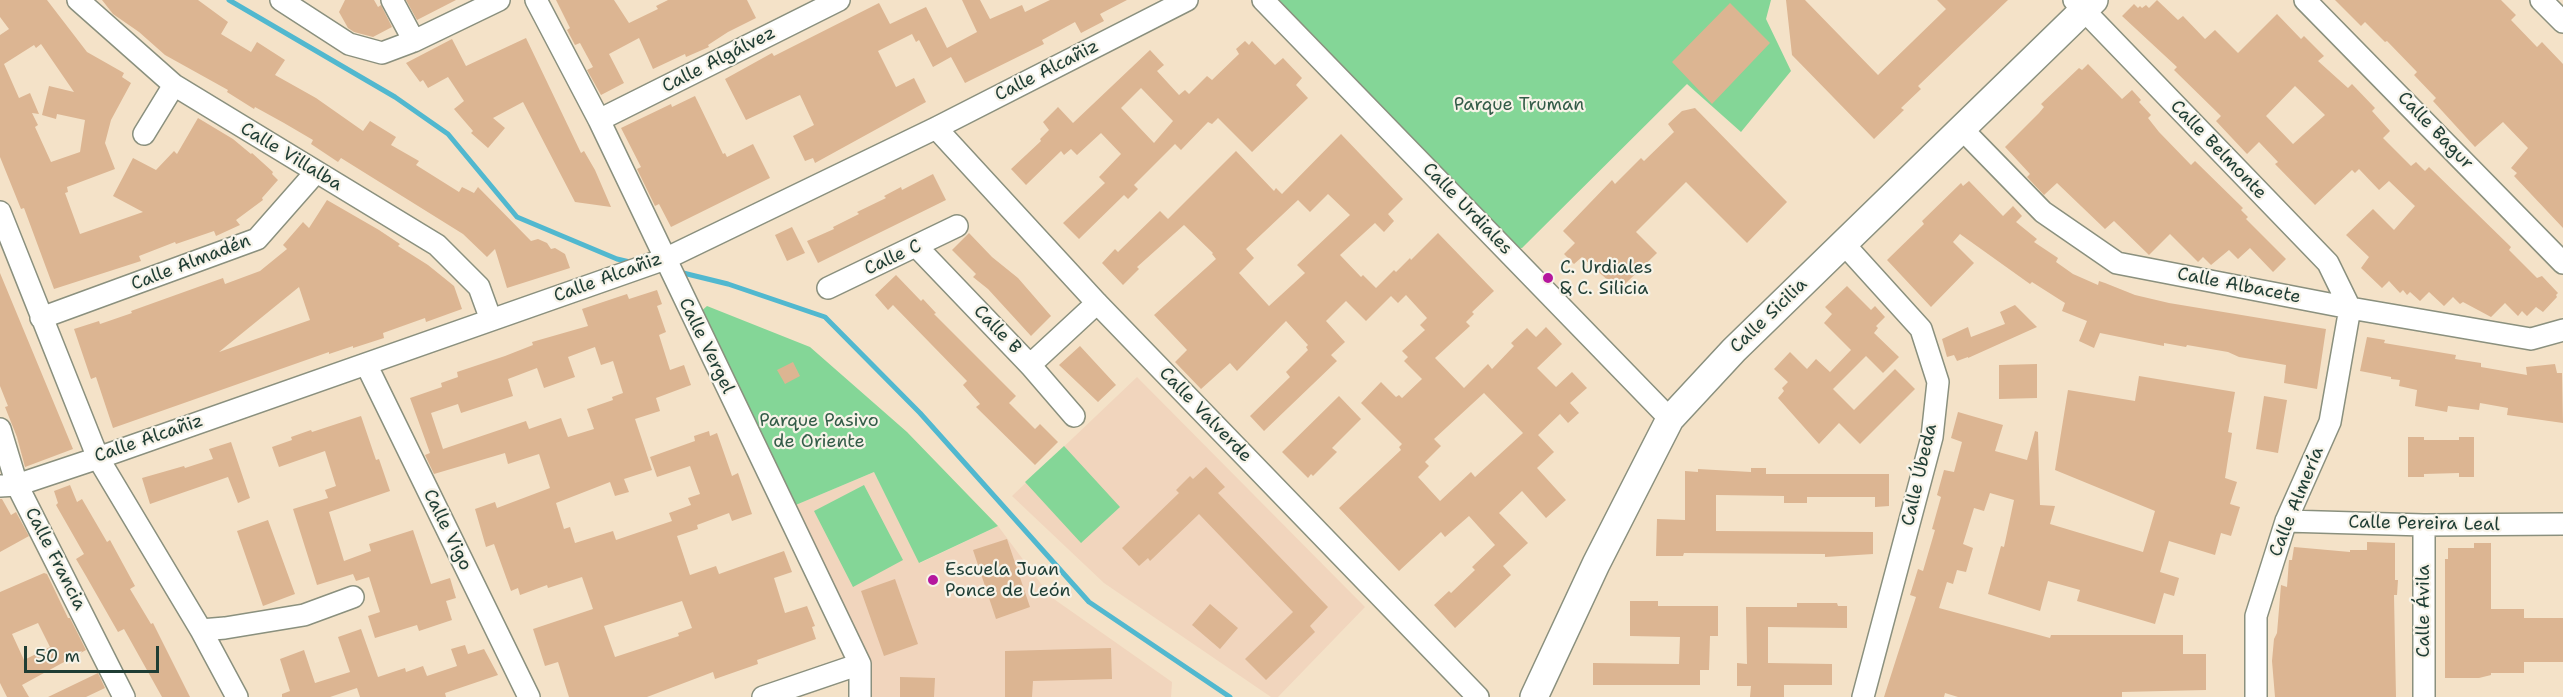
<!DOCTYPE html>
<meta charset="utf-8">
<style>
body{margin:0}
#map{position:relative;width:2563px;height:697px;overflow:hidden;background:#f4e2c8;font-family:"Shantell Sans",sans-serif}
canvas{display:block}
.scale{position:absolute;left:24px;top:646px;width:135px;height:27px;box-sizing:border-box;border:3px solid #1f3d34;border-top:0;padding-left:8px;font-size:18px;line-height:21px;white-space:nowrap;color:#1f3d34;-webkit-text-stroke:4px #f7f3e8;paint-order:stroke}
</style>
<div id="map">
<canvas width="2563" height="697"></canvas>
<div class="scale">50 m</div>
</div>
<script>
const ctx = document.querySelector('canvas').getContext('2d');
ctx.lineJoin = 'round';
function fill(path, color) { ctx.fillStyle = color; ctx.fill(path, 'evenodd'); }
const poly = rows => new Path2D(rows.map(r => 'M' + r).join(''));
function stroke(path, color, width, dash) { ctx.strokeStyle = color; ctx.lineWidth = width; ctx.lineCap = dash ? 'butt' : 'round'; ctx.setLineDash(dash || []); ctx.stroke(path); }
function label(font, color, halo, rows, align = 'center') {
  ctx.font = font + ' "Shantell Sans",sans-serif'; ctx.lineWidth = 4.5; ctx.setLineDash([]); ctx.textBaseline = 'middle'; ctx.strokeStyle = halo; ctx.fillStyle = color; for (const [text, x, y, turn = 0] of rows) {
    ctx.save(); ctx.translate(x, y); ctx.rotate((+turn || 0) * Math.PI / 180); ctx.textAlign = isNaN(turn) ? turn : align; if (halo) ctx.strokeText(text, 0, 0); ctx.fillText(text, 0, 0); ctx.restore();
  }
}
fill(poly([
 [1137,377,1365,607,1278,697,1271,697,1104,583,1012,496],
 [874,472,920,563,998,526,1051,597,1172,682,1171,697,867,697,791,507]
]), '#f1d5bd');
fill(poly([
 [1273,0,1771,0,1766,19,1791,71,1741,132,1687,84,1522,248,1508,247],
 [707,306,810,347,907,432,998,526,919,563,874,472,791,507,697,315],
 [1064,446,1120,507,1081,543,1025,482],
 [864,485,903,560,853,587,814,511]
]), '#84d697');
stroke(poly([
 [229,0,395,97,448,134,517,217,617,259,634,263],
 [679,272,728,284,825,317,920,413,1089,602,1230,697]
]), '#51b8cf', 5);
fill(poly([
 [0,0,47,0,87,52,124,73,122,77,131,83,111,120,105,143,115,169,67,187,68,192,65,193,80,234,143,212,113,196,133,158,156,170,174,151,177,154,198,118,233,139,251,154,252,153,273,172,272,174,278,180,262,198,263,200,236,220,240,225,216,236,214,231,176,244,175,242,139,256,141,261,54,289,24,208,21,209,0,157,0,35,9,29,0,17],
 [41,44,74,92,49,86,42,115,56,119,57,114,85,120,80,152,51,162,35,127,38,125,32,113,39,114,30,93,19,98,4,64,34,45,36,48],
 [102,0,198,0,228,22,221,34,251,52,257,42,285,60,275,75,316,98,363,131,370,121,396,137,391,145,419,161,416,165,459,192,462,187,474,193,478,187,531,241,538,239,547,243,551,249,555,248,565,254,570,268,507,288,495,249,487,257,463,234,341,158,338,162,311,144,313,140,284,123,255,107,254,109,227,92,228,90,165,55,139,32,113,14],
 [345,0,374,0,378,7,381,5,392,27,373,37,354,32,348,28,339,12],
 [406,0,456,0,417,20],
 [556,0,614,0,629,23,658,9,656,6,668,0,747,0,756,18,728,32,708,45,709,47,686,57,685,54,653,69,639,38,609,54,624,83,601,95,587,70,593,67,580,43,575,45,567,30,570,28],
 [962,0,980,0,990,19,1022,5,1025,12,1050,0,1127,0,1100,14,1104,21,1081,33,1075,22,1042,40,1044,44,965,83,951,57,933,67,919,40,916,42,912,34,878,51,896,87,914,78,926,102,815,163,813,158,805,161,793,136,814,125,800,95,746,120,725,79,772,53,774,56,879,3,890,24,926,7,947,48,977,32],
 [1786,0,1805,0,1878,75,1946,9,1937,0,2008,0,1918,86,1921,89,1901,108,1904,110,1874,139,1792,55],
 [2157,0,2178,20,2183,16,2205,39,2215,30,2238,53,2277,14,2301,39,2304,36,2324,56,2318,61,2348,88,2352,84,2375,108,2372,111,2390,131,2383,138,2411,166,2416,162,2425,171,2429,167,2511,247,2509,250,2537,278,2542,276,2558,293,2556,295,2557,297,2543,312,2536,307,2527,316,2522,311,2518,316,2505,303,2491,317,2463,302,2460,304,2453,297,2444,306,2429,292,2420,301,2410,292,2407,295,2403,290,2400,293,2389,281,2382,288,2361,268,2369,257,2346,235,2373,209,2394,230,2415,206,2389,181,2379,190,2359,169,2355,173,2352,170,2315,205,2275,164,2278,162,2259,142,2247,154,2216,121,2221,116,2174,70,2177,67,2122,16,2134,4,2138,8,2140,6,2142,8,2146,5,2149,8],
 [2295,86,2325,115,2293,144,2266,116],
 [2335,0,2501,0,2516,15,2511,20,2537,47,2542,42,2563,64,2563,228,2514,176,2517,173,2511,168,2528,148,2503,122,2475,147,2433,101,2436,98,2414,75,2417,72,2387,41,2385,42,2365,22,2361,26],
 [1730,3,1770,43,1712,104,1672,62],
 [526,38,581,153,584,151,595,170,611,207,575,202,523,102,493,118,505,128,488,148,471,133,473,131,454,109,464,101,448,77,428,88,423,80,420,82,406,63,452,39,466,66],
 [1245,41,1249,45,1252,41,1275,65,1283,58,1302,78,1296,85,1308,98,1252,152,1218,118,1212,124,1208,122,1181,150,1175,144,1134,185,1138,189,1128,199,1124,195,1079,239,1063,223,1105,183,1099,177,1121,154,1101,133,1077,155,1071,149,1064,155,1061,151,1026,185,1011,169,1041,141,1040,139,1049,130,1043,122,1058,107,1073,123,1150,50,1164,65,1157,71,1179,95,1185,90,1189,94,1207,76,1212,80,1239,54,1236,49],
 [1141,88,1173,121,1154,143,1121,108],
 [2088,64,2122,99,2132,90,2141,100,2139,102,2151,115,2148,118,2159,132,2191,165,2195,161,2243,208,2241,210,2248,217,2246,219,2286,259,2273,272,2250,248,2238,259,2229,250,2211,265,2203,257,2198,262,2170,234,2149,255,2114,221,2105,229,2057,183,2044,195,2027,177,2030,174,2005,147,2039,113,2044,107,2041,104,2079,68,2082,70],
 [695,96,723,154,725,153,727,157,753,144,770,178,671,227,659,204,655,206,637,169,641,167,621,128,671,104,672,107],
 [1695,108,1787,202,1747,243,1686,182,1636,232,1657,253,1624,285,1617,279,1612,284,1582,257,1574,264,1564,254,1575,243,1563,231,1612,180,1615,184,1641,158,1644,161,1674,132,1668,124,1682,111],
 [1341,134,1403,199,1388,214,1394,221,1384,232,1375,223,1340,255,1361,277,1363,275,1376,288,1394,270,1396,272,1410,258,1411,260,1438,233,1494,291,1472,312,1474,314,1466,322,1470,326,1435,358,1464,388,1488,364,1492,369,1514,346,1511,343,1527,328,1536,337,1546,327,1562,344,1537,368,1556,387,1572,372,1587,388,1570,403,1579,413,1568,423,1560,414,1538,435,1554,452,1537,468,1566,500,1546,518,1522,491,1499,513,1528,543,1503,566,1511,575,1455,628,1434,605,1449,591,1451,593,1475,570,1472,567,1495,545,1469,516,1445,537,1441,532,1399,571,1339,508,1401,450,1399,447,1402,444,1361,403,1381,382,1396,397,1399,395,1402,398,1422,379,1404,361,1408,357,1402,351,1425,330,1420,325,1427,318,1406,295,1398,303,1391,296,1366,321,1346,301,1326,321,1345,342,1331,355,1337,361,1264,431,1250,416,1290,377,1286,372,1308,350,1306,347,1308,345,1286,321,1237,371,1230,363,1201,389,1175,362,1187,350,1154,315,1216,259,1212,254,1213,253,1184,225,1137,267,1139,269,1123,285,1102,263,1115,249,1118,252,1160,211,1168,219,1236,151,1274,191,1276,188,1282,194],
 [1328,194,1350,215,1297,265,1305,273,1269,306,1239,273,1254,258,1246,249,1298,200,1310,212],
 [1484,393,1523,433,1475,477,1471,472,1440,501,1418,477,1429,466,1425,462,1441,446,1434,439],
 [933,174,946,200,818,263,807,241,834,229,833,227,859,214,857,212,886,198,884,196,901,187,902,190],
 [1969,181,2003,216,2013,206,2022,216,2016,222,2037,239,2034,242,2058,258,2056,262,2073,274,2098,285,2099,281,2105,283,2135,295,2169,303,2326,329,2317,389,2284,383,2286,365,2239,357,2228,352,2187,345,2186,347,2164,343,2164,346,2100,333,2094,348,2079,341,2087,321,2062,311,2065,303,2032,282,2030,284,1960,234,1953,242,1974,263,1931,307,1887,260,1924,224,1922,221,1961,183,1963,186],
 [327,200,379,230,400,244,398,246,428,265,454,286,462,309,426,322,425,318,383,333,384,338,353,348,353,346,329,354,329,352,113,428,96,377,91,379,74,329,99,321,100,324,132,313,131,311,223,278,225,284,260,271,287,249,283,245,303,222,309,228],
 [299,287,310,320,219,352],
 [792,227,805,253,787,261,775,235],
 [969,233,992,257,1018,278,1051,316,1031,336,988,289,973,277,976,274,952,250],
 [0,273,73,449,25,467,17,437,5,407,8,406,0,386],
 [896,275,921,301,923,299,936,313,934,314,1016,396,1009,403,1035,429,1040,424,1058,442,1035,465,976,407,980,404,963,385,967,381,893,305,888,310,875,295],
 [1847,286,1871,310,1875,306,1885,317,1876,326,1878,328,1874,333,1899,357,1883,373,1866,356,1833,389,1854,410,1895,369,1915,389,1860,444,1839,423,1819,444,1778,398,1784,391,1782,388,1788,382,1774,369,1790,352,1807,369,1816,359,1830,372,1851,350,1824,323,1832,314,1825,307],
 [657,290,662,304,657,306,666,332,659,335,670,370,684,365,691,385,656,398,660,411,635,419,652,470,624,479,629,492,615,496,610,482,556,503,564,529,570,527,575,543,613,531,616,540,672,521,669,513,691,505,688,498,700,494,690,466,657,477,650,457,695,441,694,436,709,431,710,436,717,433,732,476,738,473,752,514,732,521,729,513,697,525,698,529,677,536,690,575,716,566,719,574,784,551,792,572,774,578,785,613,807,606,815,626,812,627,816,639,757,660,758,664,715,679,713,672,647,697,569,697,558,662,545,666,533,629,593,609,582,577,548,588,547,585,520,595,518,588,511,591,494,544,486,547,475,509,495,502,497,508,550,488,539,454,508,464,505,453,434,474,425,455,430,453,410,398,442,387,441,383,458,377,457,372,505,356,533,345,532,342,588,326,582,309,627,294,629,299],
 [595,347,601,365,613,361,623,393,612,397,613,400,587,409,594,429,568,437,561,418,529,429,526,421,443,449,431,413,458,404,461,413,513,396,508,379,537,368,544,388,575,377,568,357],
 [682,601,692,628,678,633,679,636,615,657,604,626],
 [2015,305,2037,327,1968,358,1968,357,1957,361,1954,355,1947,357,1942,339,1968,327,1971,337,2005,324,2000,312],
 [2367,337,2385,340,2384,343,2456,355,2455,359,2481,363,2481,367,2527,375,2526,367,2555,364,2557,373,2562,373,2563,423,2507,415,2508,408,2480,403,2479,410,2448,406,2447,412,2415,406,2417,390,2399,386,2400,380,2391,379,2391,377,2360,371],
 [1080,346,1116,385,1098,402,1059,365],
 [793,362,800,376,785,384,777,370],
 [2037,364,2037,398,1999,399,1999,365],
 [2139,376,2235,392,2228,432,2232,433,2225,478,2237,482,2230,504,2240,507,2231,536,2221,533,2215,555,2169,541,2160,572,2179,578,2174,596,2164,593,2155,624,2077,601,2080,590,2048,581,2040,611,1988,594,2001,546,2004,547,2014,500,1990,493,1984,511,1974,508,1963,544,1973,548,1966,572,1957,570,1953,584,1947,582,1939,608,2050,638,2051,635,2183,635,2183,654,2206,654,2206,690,2122,692,2122,697,1958,697,1945,693,1944,697,1884,697,1916,597,1910,595,1918,569,1923,571,1935,530,1932,529,1941,497,1937,495,1944,470,1954,472,1962,442,1951,438,1958,412,2003,425,1995,451,2027,460,2035,431,2038,432,2040,505,2055,506,2050,524,2143,552,2155,511,2055,470,2068,390,2135,401],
 [1339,396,1361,419,1332,448,1337,452,1313,476,1311,474,1308,478,1282,452],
 [2264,396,2287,400,2278,453,2256,449],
 [361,416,376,460,379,459,390,491,329,512,344,561,371,551,369,544,413,530,431,584,450,578,456,598,446,601,452,620,419,631,417,625,375,638,368,616,380,612,369,577,356,581,353,574,317,585,293,509,328,498,325,490,336,486,325,451,279,467,272,447,292,440,291,437,311,430,312,432],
 [2408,437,2424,437,2424,440,2459,440,2459,437,2474,437,2474,477,2459,477,2459,473,2424,474,2424,477,2408,477],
 [231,442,250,498,238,503,228,477,150,504,142,478,184,466,185,468,213,459,209,449],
 [1206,467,1225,487,1218,493,1328,607,1310,626,1315,632,1266,680,1245,659,1293,612,1199,514,1150,561,1148,558,1139,566,1122,548,1179,493,1176,490,1190,476,1193,479],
 [1751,468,1766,468,1766,474,1889,474,1889,506,1875,507,1875,497,1807,497,1807,503,1784,503,1784,496,1716,495,1716,531,1873,532,1873,554,1825,557,1825,554,1684,553,1683,556,1656,556,1657,519,1685,520,1685,471,1698,472,1698,469,1751,472],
 [70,485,77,502,82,499,107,542,110,540,135,586,130,589,151,624,153,623,190,697,162,697,124,629,118,632,86,576,76,559,84,554,56,505,58,503,54,491],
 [0,499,2,499,11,515,16,512,29,536,0,552],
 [268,520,295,594,263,606,237,531],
 [1007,539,1030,607,996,619,973,550],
 [2367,542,2395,543,2395,580,2398,580,2397,595,2394,595,2396,697,2275,697,2272,661,2274,639,2277,633,2281,585,2287,587,2289,560,2292,560,2294,547,2350,552,2350,550,2367,550],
 [2474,543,2491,543,2491,609,2524,609,2524,618,2563,618,2563,662,2524,662,2524,673,2491,673,2491,675,2479,678,2445,678,2445,559,2448,559,2448,548,2474,548],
 [44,573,47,574,68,618,70,618,86,650,22,685,29,697,7,697,0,683,0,592],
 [38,623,50,647,24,660,12,634],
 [895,579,918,644,884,656,861,591],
 [1630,601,1658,601,1658,606,1718,606,1718,636,1710,636,1709,670,1700,670,1700,685,1593,685,1593,663,1679,664,1680,637,1630,636],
 [1797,603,1837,603,1838,606,1847,606,1847,628,1768,627,1768,663,1832,664,1832,685,1784,685,1784,697,1750,697,1751,686,1737,686,1737,663,1747,664,1746,607,1797,607],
 [1210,604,1238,628,1220,649,1192,625],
 [361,629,378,677,405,668,406,672,423,666,427,676,457,666,451,649,465,645,468,654,484,649,498,675,445,693,446,697,360,697,357,688,330,697,282,697,282,694,290,691,280,659,304,650,315,683,350,672,338,637],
 [1111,648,1112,679,1033,681,1032,697,1005,697,1005,651],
 [98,673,105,688,86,697,48,697],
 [900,677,935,678,934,697,900,697]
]), '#dcb592');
const minor = poly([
 [78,0,174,85,437,245,479,287,491,320],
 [281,0,349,44,382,53,414,41,499,0],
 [392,0,414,41],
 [536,0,599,120,860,664,860,697],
 [1263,0,1670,419],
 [2074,0,2328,263,2350,308,2330,422,2286,521,2256,616,2256,697],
 [2305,0,2563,263],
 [2541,0,2563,22],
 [599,120,839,0],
 [936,128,1097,303,1478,697],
 [1961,128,2043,212,2117,263,2350,308,2531,339,2563,330],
 [144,134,174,85],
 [0,212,98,458,201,630,237,697],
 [1843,243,1921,329,1938,382,1932,437,1863,697],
 [917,247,1030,365,1074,416],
 [828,288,957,226],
 [41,318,257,239,316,172],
 [366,364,529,697],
 [1030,365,1097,303],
 [0,429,17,485,124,697],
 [0,486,17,485,98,458,665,259,936,128,1187,0],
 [2286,521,2424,525,2563,524],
 [2424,525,2424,697],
 [201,630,225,628,304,615,353,597],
 [763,697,860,664]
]);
const tertiary = poly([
 [1534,697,1596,564,1670,419,1734,350,2094,0]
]);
stroke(minor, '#8a907e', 24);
stroke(tertiary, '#8a907e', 30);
stroke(minor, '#fff', 21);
stroke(tertiary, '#fff', 27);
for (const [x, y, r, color] of [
 [1548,278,6,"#b5179e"],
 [933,580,6,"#b5179e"]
]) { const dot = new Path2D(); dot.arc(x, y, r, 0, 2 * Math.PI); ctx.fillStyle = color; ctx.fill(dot); stroke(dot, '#f7f3e8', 2); }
label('18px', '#1f3d34', '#f7f3e8', [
 ["Calle Algálvez",719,60,-27],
 ["Calle Alcañiz",1047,71,-27],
 ["Calle Bagur",2435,131,46],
 ["Calle Belmonte",2218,150,46],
 ["Calle Villalba",291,157,31],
 ["Calle Urdiales",1467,209,46],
 ["Calle C",893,258,-25],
 ["Calle Almadén",191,263,-21],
 ["Calle Alcañiz",608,278,-20],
 ["Calle Albacete",2239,286,11],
 ["Calle Sicilia",1769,316,-44],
 ["Calle B",997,330,46],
 ["Calle Vergel",706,346,64],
 ["Calle Valverde",1205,415,46],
 ["Calle Alcañiz",149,439,-19],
 ["Calle Úbeda",1920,475,-77],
 ["Calle Almería",2297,502,-68],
 ["Calle Pereira Leal",2424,524,1],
 ["Calle Vigo",447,530,64],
 ["Calle Francia",55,559,63],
 ["Calle Ávila",2424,611,-90]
]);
label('18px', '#335c48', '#f7f3e8', [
 ["Parque Truman",1519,105],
 ["Parque Pasivo",819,421],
 ["de Oriente",819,442]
]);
label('18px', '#1f3d34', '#f7f3e8', [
 ["C. Urdiales",1560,268],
 ["& C. Silicia",1560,289],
 ["Escuela Juan",945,570],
 ["Ponce de León",945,591]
], 'left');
</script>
